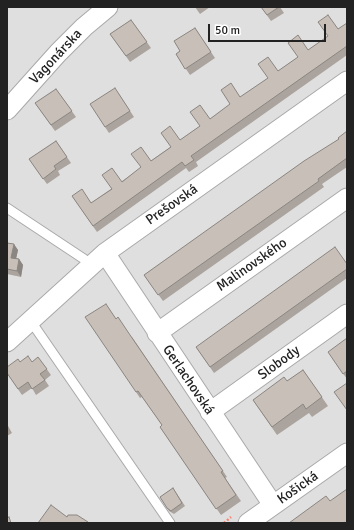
<!DOCTYPE html>
<meta charset="utf-8">
<style>
body{margin:0}
#map{position:relative;width:354px;height:530px;overflow:hidden;background:#f2efe9;font-family:Signika,sans-serif}
canvas{display:block}
.frame{position:absolute;inset:0;border:8px solid #222;pointer-events:none}
.scale{position:absolute;left:208px;top:24px;width:118px;height:18px;box-sizing:border-box;border:2px solid #222;border-top:0;padding-left:5px;font-size:12px;line-height:14px;white-space:nowrap;color:#222;-webkit-text-stroke:3px #fff;paint-order:stroke}
</style>
<div id="map">
<canvas width="354" height="530"></canvas>
<div class="frame"></div>
<div class="scale">50 m</div>
</div>
<script>
const ctx = document.querySelector('canvas').getContext('2d');
ctx.lineJoin = 'round';
function fill(path, color) { ctx.fillStyle = color; ctx.fill(path, 'evenodd'); }
const poly = rows => new Path2D(rows.map(r => 'M' + r).join(''));
function stroke(path, color, width, dash) { ctx.strokeStyle = color; ctx.lineWidth = width; ctx.lineCap = dash ? 'butt' : 'round'; ctx.setLineDash(dash || []); ctx.stroke(path); }
function label(font, color, halo, rows, align = 'center') {
  ctx.font = font + ' Signika,sans-serif'; ctx.lineWidth = 3.5; ctx.setLineDash([]); ctx.textBaseline = 'middle'; ctx.strokeStyle = halo; ctx.fillStyle = color; for (const [text, x, y, turn = 0] of rows) {
    ctx.save(); ctx.translate(x, y); ctx.rotate((+turn || 0) * Math.PI / 180); ctx.textAlign = isNaN(turn) ? turn : align; if (halo) ctx.strokeText(text, 0, 0); ctx.fillText(text, 0, 0); ctx.restore();
  }
}
fill(poly([
 [7,7,347,7,347,523,7,523]
]), '#e0dfdf');
const service = poly([
 [7,208,84,259,90,266],
 [30,320,170,523]
]);
const minor = poly([
 [7,110,58,53,84,27,108,7],
 [105,253,273,505],
 [157,333,347,198],
 [7,342,105,253,347,81],
 [210,412,347,314],
 [248,523,347,453]
]);
stroke(service, '#a9a9a9', 11);
stroke(minor, '#a9a9a9', 21);
stroke(poly([
 [224,523,231,517]
]), '#fa8072', 2.5, [2, 2]);
stroke(service, '#fff', 9);
stroke(minor, '#fff', 19);
fill(poly([
 [195,7,210,7,200,14],
 [261,7,280,7,284,13,271,21],
 [131,20,151,48,130,62,110,34],
 [347,23,347,55,196,162,198,166,189,172,186,168,97,232,72,196,91,203,210,119,268,78,308,50],
 [195,28,215,58,190,75,176,54,180,51],
 [56,89,76,117,55,131,35,103],
 [119,94,134,117,109,133,105,127],
 [347,131,347,167,322,184,324,187,163,301,144,275,339,139],
 [56,141,71,163,58,171,60,175,47,184,29,159],
 [7,243,18,250,16,258,19,259,23,265,21,277,7,274],
 [347,264,347,278,214,373,196,347],
 [132,337,227,477,225,478,241,501,221,515,160,427,162,425,142,397,140,398,136,392],
 [347,338,347,379,332,358],
 [38,357,51,375,45,380,49,386,36,395,32,388,22,395,7,373,20,362,32,362],
 [303,370,328,406,312,417,309,413,277,435,253,400,287,381],
 [7,424,12,433,7,436],
 [173,488,185,506,174,514,169,511,160,497]
]), '#aba49e');
fill(poly([
 [14,244,18,250,15,264,11,258],
 [19,259,23,265,21,277,17,271]
]), '#8b8681');
const building = poly([
 [261,7,279,7,267,15,261,7],
 [328,15,338,29,347,23,347,46,191,156,194,160,185,166,182,162,93,226,72,196,82,189,91,203,112,189,102,175,112,168,122,182,141,167,131,154,141,147,151,161,171,147,161,133,170,126,180,140,200,126,190,112,200,105,210,119,230,104,221,90,231,83,240,97,268,78,258,64,268,57,278,71,298,57,288,43,298,35,308,50,328,36,318,22,328,15],
 [131,20,147,42,126,56,110,34,131,20],
 [195,28,211,52,185,69,176,54,180,51,174,41,195,28],
 [115,88,130,111,105,127,90,104,115,88],
 [56,89,72,111,51,125,35,103,56,89],
 [347,131,347,158,318,179,319,181,158,295,144,275,304,161,339,139,338,138,347,131],
 [56,141,67,157,54,166,56,169,43,179,29,159,56,141],
 [7,243,14,244,11,258,19,259,17,271,7,269,7,243],
 [335,247,347,264,347,269,210,367,196,347,335,247],
 [106,304,116,319,118,317,128,332,223,471,221,472,236,495,216,509,160,427,162,425,138,391,136,392,85,317,106,304],
 [347,338,347,371,343,374,328,352,347,338],
 [28,356,32,362,38,357,47,369,40,374,45,380,32,389,28,382,18,389,7,373,7,367,18,359,20,362,28,356],
 [303,370,322,397,306,409,303,404,272,427,253,400,284,377,287,381,303,370],
 [347,383,347,410,334,392,347,383],
 [173,488,182,503,171,511,167,508,160,497,173,488],
 [347,489,347,523,346,523,345,522,343,523,289,523,326,496,330,501,347,489],
 [51,505,67,517,68,515,77,515,88,522,88,523,38,523,51,505],
 [9,517,11,523,7,523,7,518,9,517]
]);
fill(building, '#c7bfb8');
stroke(building, '#8b8681', 1);
label('14px', '#222', '#fff', [
 ["Vagonárska",56,57,-47],
 ["Prešovská",172,205,-35],
 ["Malinovského",252,265,-35],
 ["Slobody",279,363,-36],
 ["Gerlachovská",188,380,56],
 ["Košická",298,488,-35]
]);
</script>
